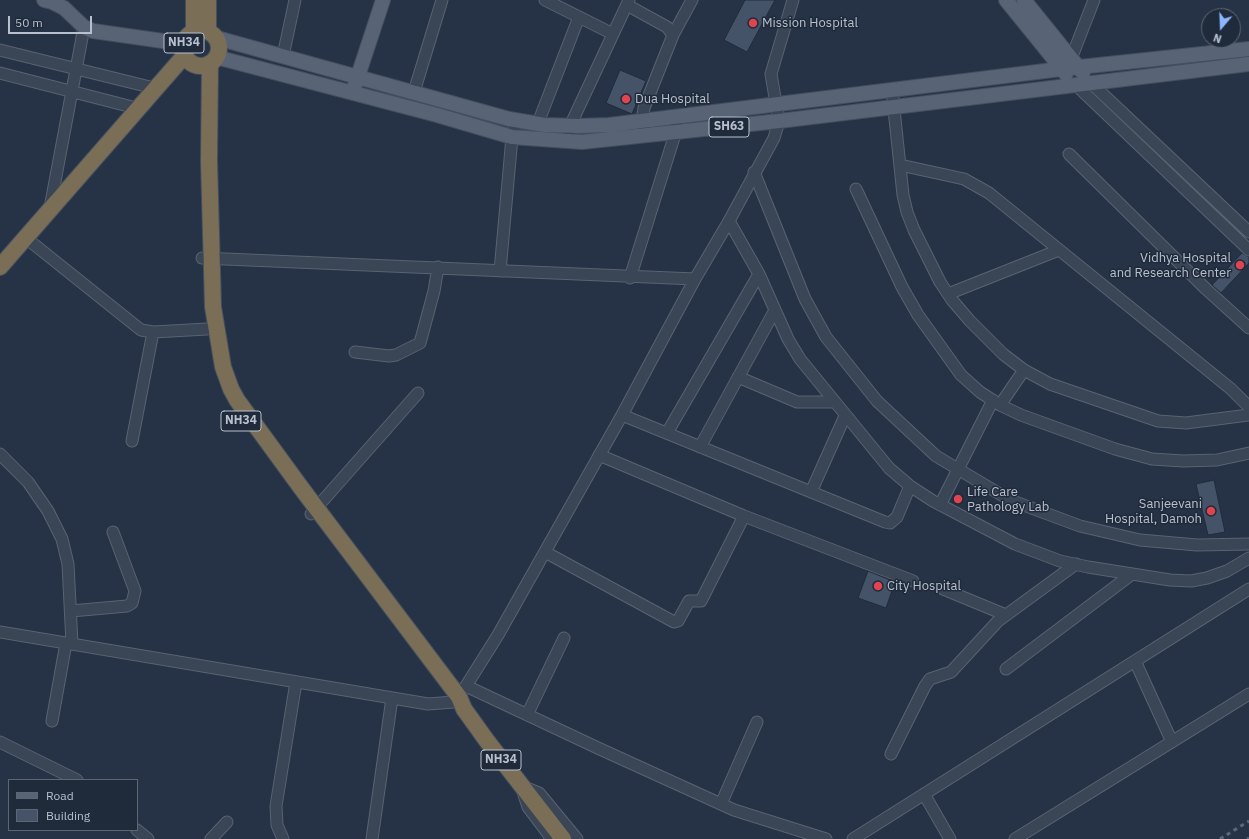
<!DOCTYPE html>
<style>
body{margin:0}
#map{position:relative;width:1249px;height:839px;overflow:hidden;background:#263346;font-family:"IBM Plex Sans",sans-serif}
canvas{display:block}
.legend{position:absolute;left:8px;top:779px;width:130px;height:52px;box-sizing:border-box;background:#1f2a3a;border:1px solid #5c6675;margin:0;padding:5px 7px;list-style:none;font-size:12px;color:#b8c0ce}
.legend li{display:flex;align-items:center;gap:8px;height:20px}
.legend b{width:20px;border:1px solid #5c6675}
.north{position:absolute;left:1201px;top:8px;width:40px;height:40px;box-sizing:border-box;background:#1f2a3a;border:1px solid #5c6675;border-radius:50%;rotate:199deg;font-size:11px;font-weight:700;line-height:16px;text-align:center;color:#b8c0ce}
.north::after{content:'';display:block;margin:auto;width:14px;height:18px;background:#8cb7ff;clip-path:polygon(50% 0,100% 100%,50% 72%,0 100%)}
.scale{position:absolute;left:8px;top:16px;width:84px;height:18px;box-sizing:border-box;border:2px solid #b8c0ce;border-top:0;padding-left:5px;font-size:12px;line-height:14px;white-space:nowrap;color:#b8c0ce;-webkit-text-stroke:3px #1f2a3a;paint-order:stroke}
</style>
<div id="map">
<canvas width="1249" height="839"></canvas>
<ul class="legend">
<li><b style="height:5px;background:#586475"></b>Road</li>
<li><b style="height:11px;background:#445368"></b>Building</li>
</ul>
<div class="north">N</div>
<div class="scale">50 m</div>
</div>
<script>
const ctx = document.querySelector('canvas').getContext('2d');
ctx.lineJoin = 'round';
function fill(path, color) { ctx.fillStyle = color; ctx.fill(path, 'evenodd'); }
const poly = rows => new Path2D(rows.map(r => 'M' + r).join(''));
function stroke(path, color, width, dash) { ctx.strokeStyle = color; ctx.lineWidth = width; ctx.lineCap = dash ? 'butt' : 'round'; ctx.setLineDash(dash || []); ctx.stroke(path); }
function label(font, color, halo, rows, align = 'center') {
  ctx.font = font + ' "IBM Plex Sans",sans-serif'; ctx.lineWidth = 3; ctx.setLineDash([]); ctx.textBaseline = 'middle'; ctx.strokeStyle = halo; ctx.fillStyle = color; for (const [text, x, y, turn = 0] of rows) {
    ctx.save(); ctx.translate(x, y); ctx.rotate((+turn || 0) * Math.PI / 180); ctx.textAlign = isNaN(turn) ? turn : align; if (halo) ctx.strokeText(text, 0, 0); ctx.fillText(text, 0, 0); ctx.restore();
  }
}
const building = poly([
 [745,0,775,0,747,52,724,40,745,0],
 [620,70,646,81,632,114,606,103,620,70],
 [1242,253,1249,257,1249,263,1221,293,1212,285,1242,253],
 [1214,480,1225,532,1208,535,1196,484,1214,480],
 [868,571,895,582,886,608,858,598,868,571]
]);
fill(building, '#445368');
stroke(building, '#212c3c', 1);
const minor = poly([
 [545,0,613,34],
 [627,5,667,27,673,35,644,108,642,121,644,128],
 [673,35,692,0],
 [0,50,158,89],
 [283,56,295,0],
 [1071,59,1094,0],
 [0,73,140,109],
 [1091,83,1249,232],
 [1076,85,1249,250],
 [892,90,903,195,907,212,914,230,940,282,952,300,970,321,1003,354,1024,370,1050,384,1158,421,1186,423,1249,415],
 [414,92,442,0],
 [538,123,579,17],
 [569,132,570,126,629,0],
 [1069,154,1206,289,1249,328],
 [900,165,964,179,989,193,1231,389,1249,407],
 [754,172,805,299,826,337,877,401,936,456,1010,500,1080,526,1140,540,1197,545,1249,544],
 [856,189,902,287,918,315,961,375,980,392,1000,405,1021,415,1115,449,1152,459,1183,461,1217,460,1249,453],
 [50,208,84,27],
 [729,221,759,274,788,339,800,359,889,468,910,486,933,501,1015,544,1060,561,1088,567,1170,580,1191,581,1207,578,1227,571,1249,558],
 [26,238,141,330,153,332,207,329],
 [202,258,695,279],
 [500,271,512,137,516,120],
 [630,278,676,131,676,117],
 [948,294,1059,250],
 [355,352,389,356,396,355,420,343,434,291,438,267],
 [738,377,797,402,834,402],
 [1000,405,1024,370],
 [622,415,885,522,890,523,897,517,910,486],
 [667,433,759,274],
 [132,441,153,332],
 [700,447,775,310],
 [0,454,28,482,48,511,62,539,68,564,72,644],
 [599,455,744,516,913,581],
 [811,492,845,416],
 [940,505,993,400],
 [311,514,418,393],
 [545,552,674,622,678,621,689,601,701,601,744,516],
 [943,589,1006,615],
 [71,611,127,606,132,603,135,591,113,532],
 [0,632,428,704,454,702,466,686,498,635,622,415,695,279,729,221,774,138,779,121,771,74,793,0],
 [1135,661,1172,742],
 [1006,669,1132,574],
 [466,686,600,749,734,810,826,839],
 [527,715,564,638],
 [52,721,66,643],
 [0,742,77,780],
 [891,754,925,686,930,679,951,672,998,621,1076,564],
 [522,786,539,793,577,839],
 [523,792,528,807,552,839],
 [924,794,950,839],
 [721,804,757,722],
 [137,830,148,839],
 [211,839,227,822],
 [283,839,277,825,276,806,296,682],
 [372,839,392,698],
 [853,839,1249,589],
 [1015,839,1249,694]
]);
const major = poly([
 [44,0,52,2,64,8,84,27,93,31,184,44],
 [1006,0,1066,74],
 [1024,0,1083,73],
 [217,38,509,119,545,125,578,126,609,125,1061,69,1249,49],
 [216,57,437,115,512,137,582,142,779,121,1249,64],
 [355,85,383,0]
]);
const highway = poly([
 [208,0,208,31],
 '183 48a18 18 0 1 1 36 0a18 18 0 1 1-36 0Z',
 [194,31,194,0],
 [210,63,209,161,213,307,223,367,231,389,237,400,302,489,459,697,464,709,487,741,563,839],
 [0,267,185,55]
]);
stroke(minor, '#596372', 13);
stroke(major, '#444e5e', 16);
stroke(highway, '#45505f', 18);
stroke(minor, '#3a4555', 11);
stroke(major, '#586475', 14);
stroke(highway, '#7b6e57', 16);
stroke(poly([
 [1220,839,1249,821],
 [1247,839,1249,838]
]), '#5c697c', 3, [4, 4]);
for (const [x, y, r, color] of [
 [753,23,5,"#e0444e"],
 [626,99,5,"#e0444e"],
 [1240,265,5,"#e0444e"],
 [958,499,5,"#e0444e"],
 [1211,511,5,"#e0444e"],
 [878,586,5,"#e0444e"]
]) { const dot = new Path2D(); dot.arc(x, y, r, 0, 2 * Math.PI); ctx.fillStyle = color; ctx.fill(dot); stroke(dot, '#1f2a3a', 1.5); }
for (const [x, y, w] of [
 [184,43,40],
 [729,127,40],
 [241,421,40],
 [501,760,40]
]) { const box = new Path2D(); box.roundRect(x - w / 2, y - 10, w, 20, 3); ctx.fillStyle = '#1f2a3a'; ctx.fill(box); stroke(box, '#b8c0ce', 1); }
label('bold 12px', '#b8c0ce', null, [
 ["NH34",184,43],
 ["SH63",729,127],
 ["NH34",241,421],
 ["NH34",501,760]
]);
label('13px', '#b8c0ce', '#1f2a3a', [
 ["Mission Hospital",762,23],
 ["Dua Hospital",635,99],
 ["Vidhya Hospital",1231,258,"right"],
 ["and Research Center",1231,273,"right"],
 ["Life Care",967,492],
 ["Pathology Lab",967,507],
 ["Sanjeevani",1202,504,"right"],
 ["Hospital, Damoh",1202,519,"right"],
 ["City Hospital",887,586]
], 'left');
</script>
